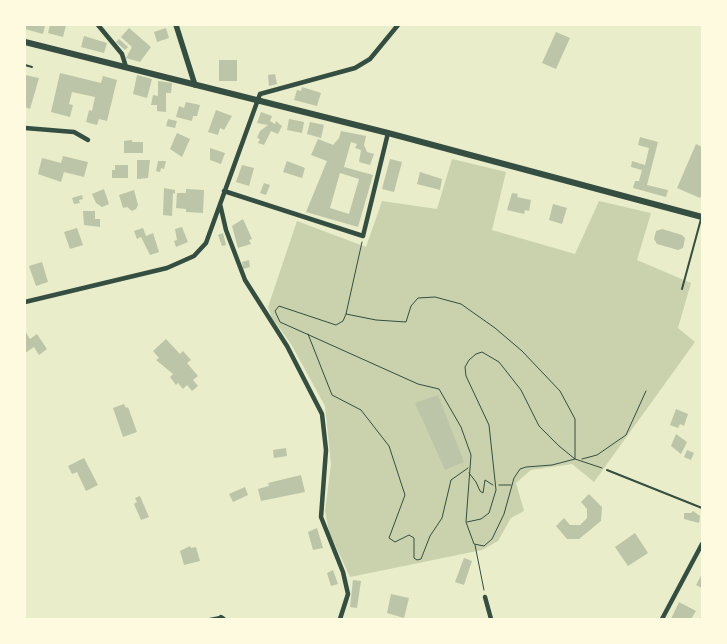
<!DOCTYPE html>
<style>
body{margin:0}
#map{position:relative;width:727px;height:644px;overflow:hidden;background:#e9edc9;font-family:"Alegreya Sans",sans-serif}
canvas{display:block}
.frame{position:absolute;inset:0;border:26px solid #fefae0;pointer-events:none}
</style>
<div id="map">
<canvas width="727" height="644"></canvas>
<div class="frame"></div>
</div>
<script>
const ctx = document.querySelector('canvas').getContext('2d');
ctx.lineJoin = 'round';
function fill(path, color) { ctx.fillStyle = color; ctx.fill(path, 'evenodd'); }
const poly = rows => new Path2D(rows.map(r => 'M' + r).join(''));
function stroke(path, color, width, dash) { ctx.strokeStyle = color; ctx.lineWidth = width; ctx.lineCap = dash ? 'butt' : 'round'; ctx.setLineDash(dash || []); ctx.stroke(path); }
fill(poly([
 [452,159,506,172,492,230,575,254,599,201,651,213,637,260,691,283,678,328,695,342,594,482,572,464,531,470,516,483,524,511,511,518,498,541,482,550,350,577,329,532,325,511,331,464,325,406,291,344,272,318,268,307,297,221,366,247,382,201,437,209]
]), '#cad2ad');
fill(poly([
 [25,25,45,25,43,34,25,29],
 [50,25,66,25,63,37,48,33],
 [129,28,151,47,140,62,126,58,132,47,121,37],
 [166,28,169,38,157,42,154,32],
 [556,32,570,38,556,69,542,63],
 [84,36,107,43,104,53,81,47],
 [119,39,128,47,125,50,116,42],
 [219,60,237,60,237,81,219,81],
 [60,73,101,83,103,76,117,80,107,121,99,119,97,125,86,122,89,110,92,111,95,97,72,92,69,104,73,105,70,117,51,112],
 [275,74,277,84,269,86,268,75],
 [25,75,39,78,30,109,25,107],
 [137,75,152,79,147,98,133,94],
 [158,81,172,83,171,93,166,93,166,112,157,111,157,105,151,105,153,95,158,96],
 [302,87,321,93,317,106,294,100,297,90,301,91],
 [186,102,200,105,197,116,193,116,192,121,176,117,179,106,184,108],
 [216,110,232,116,224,130,220,128,218,135,208,132],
 [261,112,272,116,270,121,275,124,276,121,282,126,278,134,271,131,264,145,258,143,260,139,257,138,260,131,268,125,257,123],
 [168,119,177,121,175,128,166,126],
 [289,119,304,122,302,133,287,130],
 [310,122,324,125,321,138,307,134],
 [341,131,366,136,364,145,367,152,374,154,370,165,359,162,361,150,355,148,357,144,351,142,344,167,373,175,358,227,306,212,327,161,311,155,318,139,333,145,339,138],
 [340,173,359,179,349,214,330,208],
 [177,133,190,139,182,157,170,149],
 [640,137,658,142,647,185,668,190,666,197,633,188,635,181,639,181,642,170,631,167,632,161,645,165,649,148,638,145],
 [132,140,132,142,143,142,143,153,124,153,124,141],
 [696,144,702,147,702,194,700,198,677,188],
 [210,148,225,153,221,164,210,160],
 [63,156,88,162,84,177,64,172,61,182,38,174,42,158,61,163],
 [390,159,402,162,394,192,382,189],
 [137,160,150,160,148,178,137,179],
 [158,161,166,161,164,169,161,168,160,172,156,171],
 [287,161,305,168,302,178,283,172],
 [115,165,128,165,128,178,112,178,112,170,115,170],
 [242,165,254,168,249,186,236,182],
 [420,172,442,179,440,190,417,184],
 [264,183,270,185,266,195,260,193],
 [164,188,175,190,175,194,173,193,172,216,163,215],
 [104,189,109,204,102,207,96,203,92,194],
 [186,189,204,190,203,213,186,212,186,209,176,208,177,193,186,193],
 [134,190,138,205,136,209,132,211,127,207,123,208,119,195],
 [512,193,518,194,517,197,531,200,529,211,525,210,524,214,507,210],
 [82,195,83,199,79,200,80,203,74,204,72,198],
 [553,204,567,208,562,224,549,220],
 [83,211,95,211,95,219,100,219,100,227,84,225],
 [243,219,252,239,249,240,251,244,238,248,232,226],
 [182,227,188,242,176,247,174,241,177,240,175,229],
 [77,228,83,245,70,249,64,232],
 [143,228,146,236,153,233,159,252,150,255,141,237,137,239,134,231],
 [662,229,682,235,685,238,683,248,678,250,657,244,654,239,656,231],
 [223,233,226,245,222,246,218,235],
 [249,260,250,267,243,269,242,262],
 [42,262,48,282,36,286,29,266],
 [25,331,30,339,37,334,47,349,39,355,34,347,25,353],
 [166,339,180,354,183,351,191,360,187,363,198,376,193,380,198,386,192,391,187,385,183,389,178,383,176,385,170,377,173,374,156,360,159,358,153,351],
 [438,395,464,462,445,470,415,403],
 [124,404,126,408,128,407,137,432,123,437,113,408],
 [676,409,688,414,684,426,680,424,678,428,670,425],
 [676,434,687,442,681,454,671,446],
 [286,448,287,456,274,458,273,450],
 [687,450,694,453,691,460,684,457],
 [84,458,98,485,86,491,77,472,72,474,68,466],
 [301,475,305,492,261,501,258,489,269,486,268,483],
 [245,487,248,495,233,502,229,494],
 [589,494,602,507,601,521,579,539,567,539,556,526,564,518,570,525,580,525,587,518,587,509,581,502],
 [140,496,149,517,141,520,134,504,137,502,135,498],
 [693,511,700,516,699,523,684,519,684,513,691,513],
 [317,528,323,548,313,550,308,532],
 [635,533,648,553,628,566,615,547],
 [190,546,191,548,196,547,200,561,184,565,180,551],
 [464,558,472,561,464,585,455,582],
 [333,570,338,584,331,586,327,573],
 [702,574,702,588,696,585],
 [353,580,361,581,357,608,350,607],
 [391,594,409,598,404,618,387,613],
 [679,602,696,611,691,619,671,619]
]), '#bcc5a7');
stroke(poly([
 [346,314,343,321,336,325,279,306,275,311,280,322,418,384,439,389,461,427,471,455,466,522,474,544,484,546,492,539,504,514,514,478,520,469,526,467,552,465,575,459,575,419,560,391,522,351,495,328,461,304,435,297,418,298,411,306,406,322,376,320,346,314,362,242],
 [308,334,332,395,361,410,389,446,405,495,389,538,395,542,409,535,414,538,414,558,417,560,421,559,430,536,442,518,451,480,468,468],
 [582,459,597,455,626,435,646,391],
 [469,473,476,482,480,491,483,493,485,480,493,485],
 [499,485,511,485],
 [467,522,481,519,489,513,496,490,489,425,466,376,465,367,469,360,476,354,482,352,499,362,521,390,539,426,559,446,575,459,602,468],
 [475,545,484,590]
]), '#344e41', 1);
stroke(poly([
 [25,65,32,67],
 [682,289,701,219],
 [607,470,702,508],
 [209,619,219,617]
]), '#344e41', 2);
stroke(poly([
 [98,25,122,54,126,67],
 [25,128,74,132,88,140],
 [224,191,363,236,388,133],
 [220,204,226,230,245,280,287,346,322,414,326,450,321,517,343,572,348,594,340,619],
 [25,302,167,268,194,256,206,243,260,94,355,68,370,59,398,25],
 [485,597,491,619],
 [221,617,224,619],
 [662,619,702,544]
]), '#344e41', 4.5);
stroke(poly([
 [176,25,195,85]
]), '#344e41', 5.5);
stroke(poly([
 [25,42,388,133,702,217]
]), '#344e41', 6);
</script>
